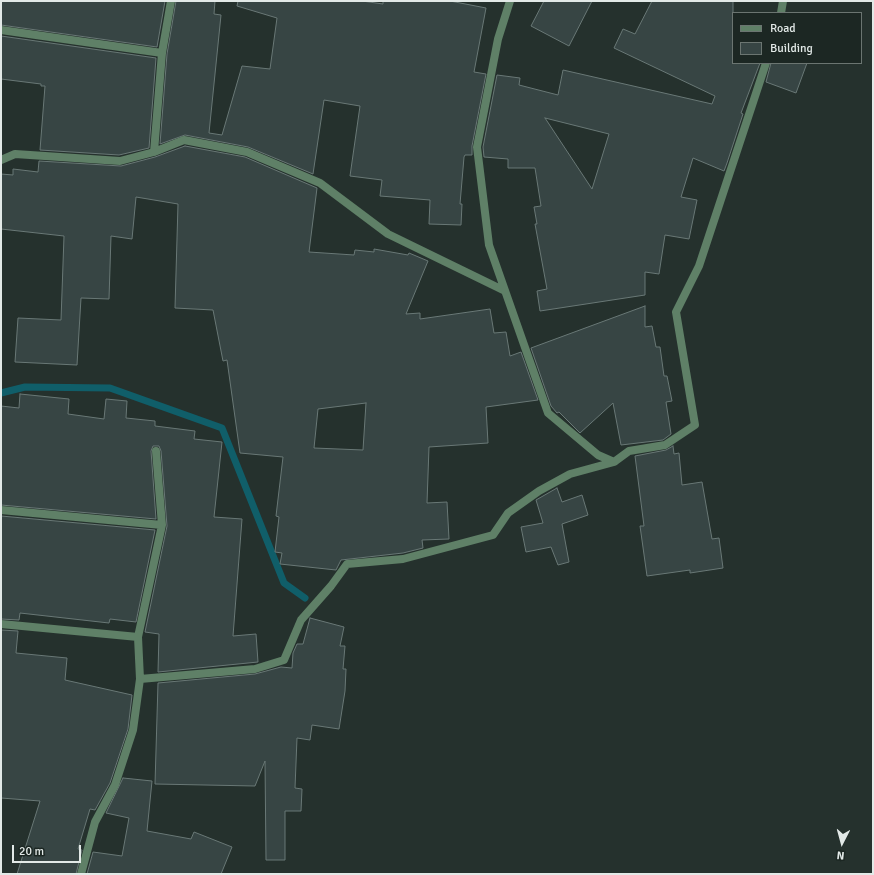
<!DOCTYPE html>
<style>
body{margin:0}
#map{position:relative;width:874px;height:875px;overflow:hidden;background:#25312d;font-family:Signika,sans-serif}
canvas{display:block}
.frame{position:absolute;inset:0;border:2px solid #e2e9e7;pointer-events:none}
.legend{position:absolute;left:732px;top:12px;width:130px;height:52px;box-sizing:border-box;background:#1c2723;border:1px solid #6b7571;margin:0;padding:5px 7px;list-style:none;font-size:12px;color:#e2e9e7}
.legend li{display:flex;align-items:center;gap:8px;height:20px}
.legend b{width:20px;border:1px solid #6b7571}
.north{position:absolute;left:822px;top:823px;width:40px;height:40px;-webkit-text-stroke:3px #1c2723;paint-order:stroke;rotate:186deg;font-size:11px;font-weight:700;line-height:16px;text-align:center;color:#e2e9e7}
.north::after{content:'';display:block;margin:auto;width:14px;height:18px;background:#e2e9e7;clip-path:polygon(50% 0,100% 100%,50% 72%,0 100%)}
.scale{position:absolute;left:12px;top:845px;width:69px;height:18px;box-sizing:border-box;border:2px solid #e2e9e7;border-top:0;padding-left:5px;font-size:12px;line-height:14px;white-space:nowrap;color:#e2e9e7;-webkit-text-stroke:3px #1c2723;paint-order:stroke}
</style>
<div id="map">
<canvas width="874" height="875"></canvas>
<div class="frame"></div>
<ul class="legend">
<li><b style="height:5px;background:#5f8067"></b>Road</li>
<li><b style="height:11px;background:#374544"></b>Building</li>
</ul>
<div class="north">N</div>
<div class="scale">20 m</div>
</div>
<script>
const ctx = document.querySelector('canvas').getContext('2d');
ctx.lineJoin = 'round';
const poly = rows => new Path2D(rows.map(r => 'M' + r).join(''));
function stroke(path, color, width, dash) { ctx.strokeStyle = color; ctx.lineWidth = width; ctx.lineCap = dash ? 'butt' : 'round'; ctx.setLineDash(dash || []); ctx.stroke(path); }
function fill(path, color) { ctx.fillStyle = color; ctx.fill(path, 'evenodd'); }
stroke(poly([
 [1,393,25,387,110,388,222,428,284,583,305,598]
]), '#105e69', 7);
const building = poly([
 [1,1,165,1,157,47,1,25,1,1],
 [176,1,215,1,214,14,221,15,209,133,222,135,242,66,270,69,277,18,237,6,238,1,362,1,383,4,383,1,450,1,486,8,474,72,486,74,472,146,472,155,465,155,464,157,460,204,462,204,461,225,429,224,430,200,380,196,382,180,350,176,360,106,324,100,313,174,248,147,185,135,160,144,167,54,176,1],
 [544,1,592,1,569,46,531,26,544,1],
 [652,1,733,1,733,63,760,63,741,113,743,114,727,163,724,171,693,158,681,197,697,200,689,239,665,235,659,274,645,272,645,295,540,311,537,291,547,289,535,224,537,224,534,207,541,206,535,168,508,168,508,159,484,157,483,147,497,75,520,78,519,85,558,95,563,70,712,104,715,96,614,48,623,29,635,34,652,1],
 [545,118,609,134,592,189,545,118],
 [1,36,156,58,149,148,119,155,40,150,45,86,41,86,41,84,1,79,1,36],
 [771,63,807,63,796,93,766,82,771,63],
 [185,146,245,157,317,188,309,252,354,255,355,250,374,252,374,249,408,255,409,253,428,261,406,314,420,313,420,319,490,309,494,333,506,332,510,356,521,352,538,400,486,407,488,443,429,447,427,503,447,502,449,539,422,540,423,548,403,553,341,560,336,570,280,564,282,553,275,552,279,517,276,516,283,457,240,453,227,360,223,361,213,310,175,308,178,204,136,197,132,239,111,236,109,299,81,298,77,365,15,362,18,318,61,320,64,236,1,229,1,174,13,175,13,169,38,172,39,161,121,166,155,157,185,146],
 [366,403,363,450,314,448,318,409,366,403],
 [645,306,645,327,652,326,656,347,660,347,664,376,667,376,672,401,666,402,671,434,663,440,621,445,613,403,580,433,559,412,557,413,551,406,531,348,645,306],
 [20,394,69,399,68,414,104,419,106,399,127,401,126,418,155,421,155,426,195,431,194,439,222,442,214,517,242,519,233,636,256,634,258,662,158,672,159,634,145,632,167,526,161,451,159,446,153,446,151,451,156,519,1,505,1,406,19,408,20,394],
 [673,446,674,454,679,453,682,485,702,482,712,539,719,538,723,568,690,573,690,570,647,576,640,526,644,526,635,456,666,450,673,446],
 [557,488,562,502,582,495,588,515,562,524,569,562,558,565,551,547,526,552,521,527,543,523,536,500,557,488],
 [1,516,155,530,136,622,110,619,109,623,20,613,19,620,1,619,1,516],
 [310,618,344,627,340,646,345,646,343,669,346,669,345,691,339,729,312,725,310,740,297,738,295,788,302,789,301,811,285,811,285,860,266,860,265,761,255,786,155,784,158,683,255,674,281,667,292,668,293,653,297,644,303,644,310,618],
 [1,630,18,631,16,653,67,658,65,680,132,695,128,729,110,783,95,810,90,809,78,849,82,850,76,874,17,874,40,801,1,798,1,630],
 [123,778,152,781,147,831,191,839,194,832,232,847,221,874,87,874,93,852,122,856,129,818,106,813,123,778]
]);
fill(building, '#374544');
stroke(building, '#697876', 1);
stroke(poly([
 [510,1,498,39,477,147,489,245,548,413,598,455,614,462,629,451,665,445,695,425,676,312,699,266,766,63],
 [781,13,783,1],
 [1,30,162,53],
 [154,152,162,53,171,1],
 [1,160,15,154,120,161,154,152,184,140,247,152,320,183,388,234,505,291],
 [1,510,162,525],
 [1,624,138,637],
 [140,679,138,637,162,525,156,451],
 [81,874,95,822,115,785,133,730,140,679,255,669,284,660,301,620,331,586,347,564,403,559,493,535,508,513,539,491,570,474,614,462]
]), '#5f8067', 8);
</script>
